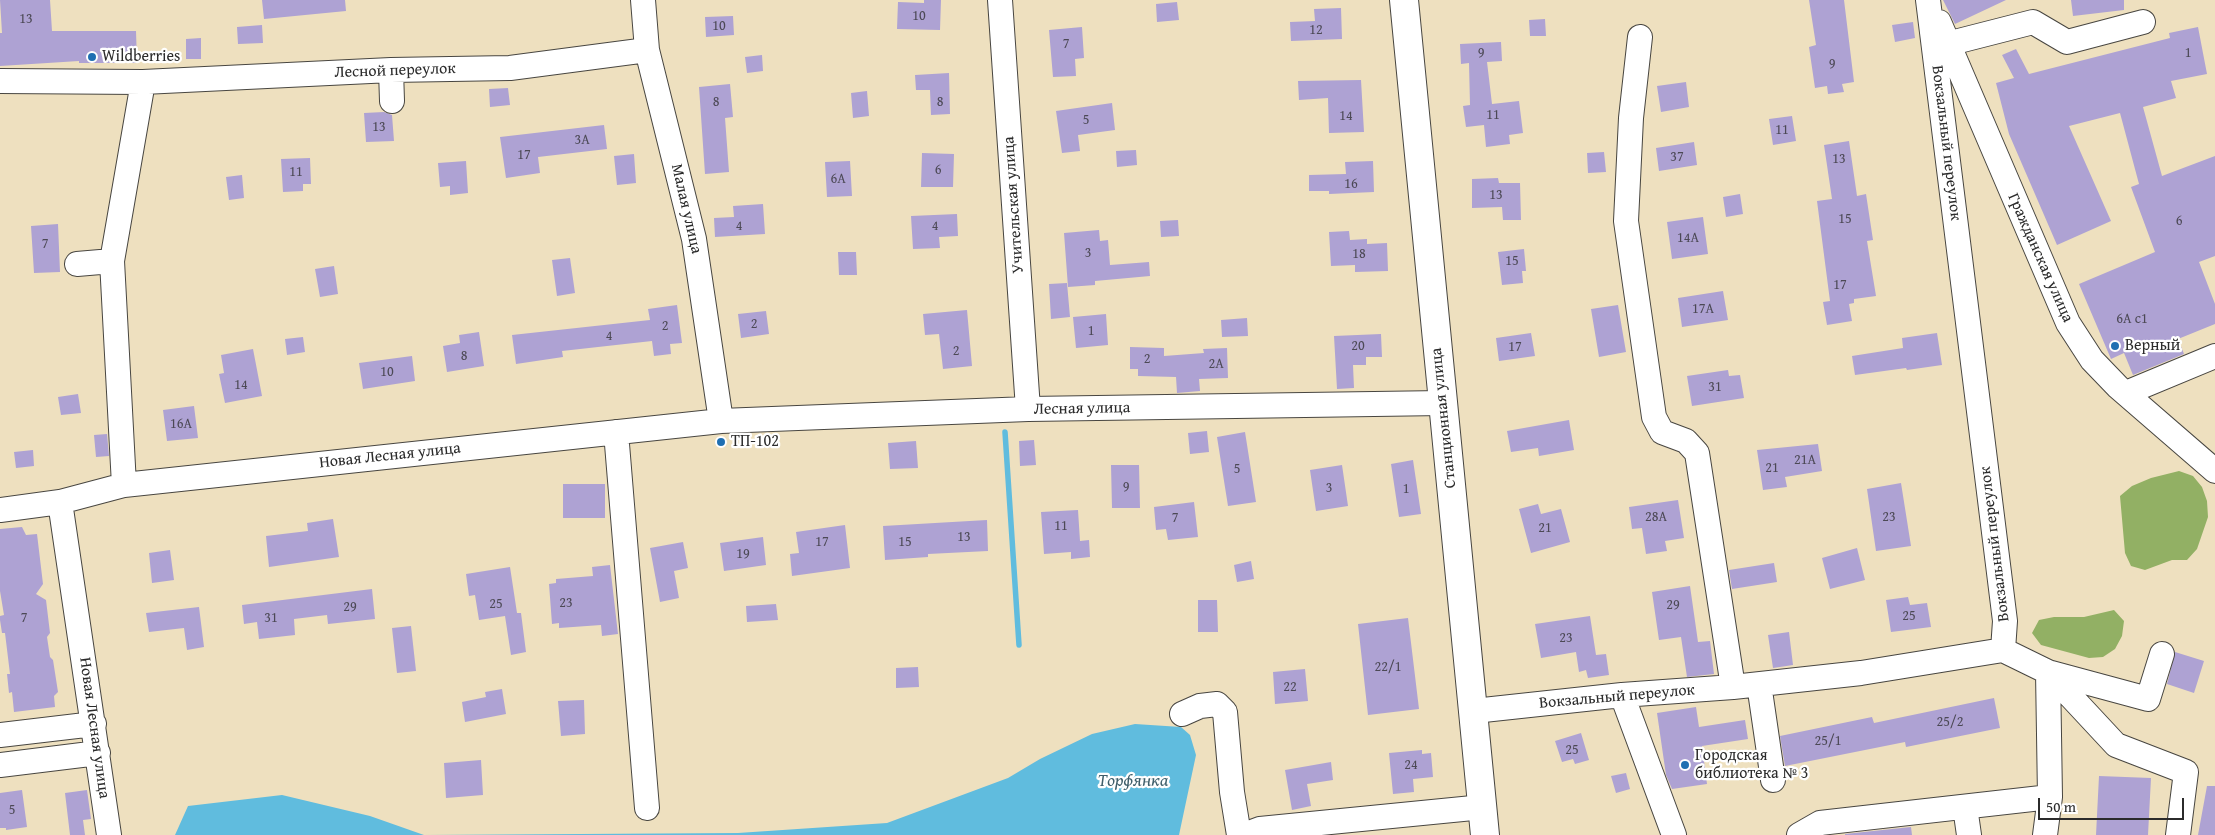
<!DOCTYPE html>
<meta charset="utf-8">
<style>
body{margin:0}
#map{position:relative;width:2215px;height:835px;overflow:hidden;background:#eee0bf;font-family:"Gentium Book Plus",serif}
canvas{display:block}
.scale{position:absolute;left:2038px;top:798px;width:146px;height:22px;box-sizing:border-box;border:2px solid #2b2b2b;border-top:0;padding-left:6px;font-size:15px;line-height:18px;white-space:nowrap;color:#2b2b2b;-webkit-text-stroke:4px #fff;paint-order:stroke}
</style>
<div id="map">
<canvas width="2215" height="835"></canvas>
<div class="scale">50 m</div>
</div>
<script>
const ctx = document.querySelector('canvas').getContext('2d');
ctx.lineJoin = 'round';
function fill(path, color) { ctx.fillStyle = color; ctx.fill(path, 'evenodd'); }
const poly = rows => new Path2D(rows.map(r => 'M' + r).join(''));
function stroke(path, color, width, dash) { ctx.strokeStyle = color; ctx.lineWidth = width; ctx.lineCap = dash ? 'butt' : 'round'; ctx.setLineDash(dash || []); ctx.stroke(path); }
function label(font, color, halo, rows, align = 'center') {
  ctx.font = font + ' "Gentium Book Plus",serif'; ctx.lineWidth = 4.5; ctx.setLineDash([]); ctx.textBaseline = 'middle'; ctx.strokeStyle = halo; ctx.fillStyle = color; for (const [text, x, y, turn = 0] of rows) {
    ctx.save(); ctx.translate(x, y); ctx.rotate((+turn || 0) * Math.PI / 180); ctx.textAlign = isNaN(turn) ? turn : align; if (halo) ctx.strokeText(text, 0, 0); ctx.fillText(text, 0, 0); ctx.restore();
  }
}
fill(poly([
 [2179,471,2193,476,2202,487,2207,501,2208,517,2197,549,2187,560,2172,560,2145,570,2131,566,2125,553,2120,496,2132,486,2151,478],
 [2114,610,2124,621,2122,636,2115,649,2103,657,2089,658,2041,645,2032,633,2039,620,2054,617,2084,617]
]), '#92b064');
fill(poly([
 [1135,724,1181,727,1190,735,1196,755,1179,835,175,835,188,806,282,795,370,816,424,835,738,833,887,823,1008,778,1040,759,1092,734]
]), '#60bcde');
stroke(poly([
 [1005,432,1019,645]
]), '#60bcde', 5.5);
fill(poly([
 [0,0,50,0,52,31,136,31,137,63,79,63,79,61,0,66,0,33,2,33],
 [262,0,345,0,346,11,264,19],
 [924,0,941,0,940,30,897,29,898,2,924,3],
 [1809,0,1844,0,1854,82,1842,84,1844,92,1828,94,1827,86,1815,88,1809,47,1816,45],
 [1943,0,2006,0,1955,24],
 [2071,0,2124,0,2124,10,2073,16],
 [1177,2,1179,20,1157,22,1156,4],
 [1341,8,1342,39,1291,41,1290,22,1315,21,1314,9],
 [733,16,734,35,706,37,705,17],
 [1545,19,1546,36,1530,36,1529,20],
 [1913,22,1915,38,1895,42,1892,25],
 [262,25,263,43,238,44,237,27],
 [1082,27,1084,58,1075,59,1076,76,1053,77,1049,30],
 [2198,27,2207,74,2171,81,2176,98,2143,107,2162,176,2215,156,2215,256,2199,262,2215,304,2215,324,2178,339,2184,354,2133,375,2124,353,2111,359,2079,284,2155,252,2131,187,2139,184,2120,113,2069,126,2111,221,2057,245,2009,134,1996,83,2014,78,2002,55,2016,49,2029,74,2170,38,2169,33],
 [201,38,201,59,186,59,186,39],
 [1501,42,1502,61,1487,62,1492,104,1519,101,1523,133,1509,135,1510,144,1486,147,1484,125,1466,127,1463,106,1470,105,1469,63,1461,64,1460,44],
 [762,55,763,71,747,73,745,57],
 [949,73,950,114,931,115,930,90,916,90,915,75],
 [1361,80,1364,132,1329,133,1328,98,1299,100,1298,81],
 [1686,82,1689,107,1661,112,1657,86],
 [730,84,733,117,725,118,729,172,705,174,699,87],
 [508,88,510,105,490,107,489,89],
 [867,91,869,116,853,118,851,93],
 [1112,103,1115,130,1078,135,1080,151,1062,153,1056,111],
 [384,112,392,115,394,141,366,142,364,113],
 [1792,116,1796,141,1773,145,1769,119],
 [604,125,607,149,538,157,540,173,506,178,500,137],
 [1849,141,1857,196,1866,194,1873,240,1867,241,1876,296,1854,299,1854,303,1849,304,1852,321,1827,325,1823,302,1830,301,1817,201,1832,199,1824,145],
 [1694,142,1697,165,1659,171,1656,148],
 [1136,150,1137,165,1117,167,1116,151],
 [1604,152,1606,172,1588,173,1587,153],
 [922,153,954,154,953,187,921,187],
 [634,154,636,183,617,185,614,156],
 [310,158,311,184,303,184,303,191,283,192,281,159],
 [466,161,468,193,450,195,450,186,440,187,438,163],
 [850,161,852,196,827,197,825,162],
 [1373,161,1374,192,1329,194,1329,191,1309,191,1309,175,1346,174,1345,162],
 [242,175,244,198,229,200,226,177],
 [1498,178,1499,183,1520,183,1521,220,1503,220,1502,207,1472,208,1472,179],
 [1740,194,1743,214,1726,217,1723,197],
 [763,204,765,234,715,237,714,218,734,217,733,206],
 [957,214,958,236,939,237,940,248,913,249,911,216],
 [1703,217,1708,254,1672,259,1667,222],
 [1178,220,1179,236,1161,237,1160,221],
 [58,224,60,272,34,273,31,226],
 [1099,230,1100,241,1108,240,1110,265,1149,262,1150,276,1095,281,1095,285,1068,287,1064,233],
 [1349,231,1350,240,1367,239,1367,244,1387,243,1388,271,1355,272,1355,265,1331,266,1329,232],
 [1524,249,1526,271,1522,271,1523,283,1502,285,1498,252],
 [838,252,856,252,857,275,839,275],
 [570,258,575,293,557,296,552,260],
 [334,266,338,294,320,297,315,269],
 [1067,283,1070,317,1051,319,1049,284],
 [1723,291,1728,320,1682,327,1678,298],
 [677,305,682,343,670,344,671,354,654,356,652,341,562,351,563,357,516,364,512,335,650,320,648,309],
 [1618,305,1626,352,1599,357,1591,309],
 [967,310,972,366,943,369,939,334,925,335,923,314],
 [766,311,769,334,741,338,738,314],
 [1106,314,1108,345,1076,348,1073,317],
 [1247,318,1248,336,1222,337,1221,320],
 [479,332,484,366,447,372,443,346,460,343,459,335],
 [1531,333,1535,356,1499,361,1496,338],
 [1937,333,1942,365,1907,370,1906,368,1855,375,1852,356,1903,348,1902,338],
 [1381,334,1382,357,1366,357,1366,365,1353,365,1354,388,1337,389,1334,336],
 [303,337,305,352,287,355,285,339],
 [1130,347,1164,348,1164,356,1204,353,1203,349,1227,348,1228,378,1199,379,1200,391,1177,393,1176,377,1138,376,1138,369,1130,369],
 [253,349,262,396,225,403,219,374,224,373,221,355],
 [412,356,415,381,363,389,359,363],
 [1728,370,1729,376,1740,375,1744,398,1692,406,1687,376],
 [78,394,81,413,61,415,58,397],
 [194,406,198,438,167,441,163,410],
 [1569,420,1574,450,1539,456,1538,448,1511,452,1507,431],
 [1207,431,1209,452,1190,454,1188,433],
 [1245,432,1256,502,1228,506,1217,437],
 [107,434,109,456,96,457,94,435],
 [1034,440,1036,465,1020,466,1019,441],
 [916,441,918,468,890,469,888,443],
 [1818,444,1822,471,1785,477,1787,487,1763,490,1757,450],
 [33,450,34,466,16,468,14,452],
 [1413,460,1421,514,1399,517,1391,464],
 [1111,465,1139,465,1140,508,1112,508],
 [1342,465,1348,506,1316,511,1310,470],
 [1901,483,1911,546,1876,551,1867,489],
 [563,484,605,484,605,518,563,518],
 [1678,500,1684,538,1665,541,1667,551,1646,554,1642,528,1632,529,1629,507],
 [1194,502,1198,537,1168,540,1166,529,1156,530,1154,507],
 [1538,504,1541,514,1561,509,1570,542,1531,553,1519,509],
 [1078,510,1080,541,1089,540,1090,557,1071,559,1071,552,1044,554,1041,512],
 [333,519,339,557,269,567,266,536,308,531,307,523],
 [987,520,988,551,928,554,928,557,885,560,883,526],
 [845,525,850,568,792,576,790,554,799,553,796,532],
 [22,527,26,535,37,534,43,584,36,594,46,600,50,633,47,637,50,657,53,660,58,692,54,696,55,707,14,712,12,692,9,693,7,674,10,674,5,633,2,633,0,620,0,616,4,615,0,591,0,529],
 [763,537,766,565,724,571,720,543],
 [683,542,688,568,674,571,679,598,660,602,650,548],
 [1857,548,1865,580,1830,589,1822,558],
 [170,550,174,580,152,583,149,553],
 [1251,561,1254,579,1237,582,1234,565],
 [1774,563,1777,582,1732,589,1729,570],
 [610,565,618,634,602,636,601,625,559,628,559,623,552,624,549,584,556,583,556,579,593,576,592,567],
 [510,567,517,613,521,613,526,652,511,655,505,616,479,620,475,595,469,596,466,574],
 [1690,586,1698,642,1710,641,1714,674,1687,677,1681,637,1659,640,1652,592],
 [372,589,375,619,328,624,327,615,294,619,295,635,259,639,257,622,244,624,242,605],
 [1908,597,1910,605,1927,603,1931,627,1891,632,1886,600],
 [1198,600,1217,600,1218,632,1198,632],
 [776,604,778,620,747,622,746,606],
 [199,607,204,647,187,650,184,628,149,632,146,613],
 [1590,616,1596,655,1606,654,1609,675,1588,678,1586,670,1579,672,1576,652,1541,658,1535,624],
 [1408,618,1419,709,1368,715,1358,624],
 [411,626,416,671,397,673,392,628],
 [1789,632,1793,665,1773,668,1768,635],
 [2175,652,2204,661,2194,693,2167,684],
 [918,667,919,687,896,688,896,668],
 [1305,669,1308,701,1275,704,1273,672],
 [502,689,506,714,465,722,462,702,486,697,485,692],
 [1994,698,2000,728,1906,747,1905,742,1785,766,1780,736,1872,717,1874,723],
 [584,700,585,734,561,736,558,701],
 [1696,707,1699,727,1745,720,1748,739,1702,746,1707,784,1672,789,1666,775,1657,713],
 [1581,733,1589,760,1575,764,1573,759,1562,762,1555,741],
 [1422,750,1422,754,1431,753,1433,777,1413,779,1414,792,1393,794,1389,753],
 [481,760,483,795,446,798,444,763],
 [1331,762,1333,780,1307,784,1311,806,1292,810,1285,770],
 [1626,773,1630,789,1616,793,1611,776],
 [2099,776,2151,778,2148,835,2096,835],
 [2207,786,2215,786,2215,835,2198,835],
 [22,790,27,827,6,830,6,828,0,828,0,793],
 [87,790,91,819,83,820,85,835,70,835,65,793],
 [1911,827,1912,835,1845,835,1845,834]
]), '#aea2d3');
const minor = poly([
 [643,0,647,50,694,239,721,421],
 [1000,0,1028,409],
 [1928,0,2005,621,2003,650],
 [1939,22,2068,323,2092,360,2118,387,2215,471],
 [1640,37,1631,118,1626,221,1654,417,1662,432,1686,441,1697,453,1733,687],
 [1947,44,2033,22,2067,42,2143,22],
 [391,70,392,101],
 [0,81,143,82,391,70,510,68,647,50],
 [77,264,112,261],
 [2126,393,2215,356],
 [616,432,647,808],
 [124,485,112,261,143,82],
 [60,502,109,835],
 [0,510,60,502,124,485,721,421,1028,409,1443,403],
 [2003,650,2048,672,2050,797,2045,835],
 [2048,672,2116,745,2186,772,2178,835],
 [2048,672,2148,699,2162,654],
 [1759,684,1773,780],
 [1622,695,1674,835],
 [1474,711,1622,695,1733,687,1861,673,2003,650],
 [1182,714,1200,706,1217,704,1225,712,1232,792,1239,835],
 [0,735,94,724],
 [0,765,98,753],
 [1965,807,1969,835],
 [1244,835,1260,829,1483,807],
 [1799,835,1820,823,2050,797]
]);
const major = poly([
 [1404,0,1485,835]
]);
stroke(minor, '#484641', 26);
stroke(major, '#484641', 30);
stroke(minor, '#fff', 24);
stroke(major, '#fff', 28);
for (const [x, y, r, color] of [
 [92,57,5,"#1f6fb2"],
 [2115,346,5,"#1f6fb2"],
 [721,442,5,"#1f6fb2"],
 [1685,765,5,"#1f6fb2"]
]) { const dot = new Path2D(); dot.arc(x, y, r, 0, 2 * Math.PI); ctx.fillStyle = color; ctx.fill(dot); stroke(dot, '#fff', 2); }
label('14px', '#4c4955', null, [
 ["10",919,16],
 ["13",26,19],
 ["10",719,26],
 ["12",1316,30],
 ["7",1066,44],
 ["9",1481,53],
 ["1",2188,53],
 ["9",1832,64],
 ["8",716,102],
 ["8",940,102],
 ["11",1493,115],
 ["14",1346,116],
 ["5",1086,120],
 ["13",379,127],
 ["11",1782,130],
 ["3А",582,140],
 ["17",524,155],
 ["37",1677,157],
 ["13",1839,159],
 ["6",938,170],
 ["11",296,172],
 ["6А",838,179],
 ["16",1351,184],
 ["13",1496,195],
 ["15",1845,219],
 ["6",2179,221],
 ["4",739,226],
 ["4",935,226],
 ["14А",1688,238],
 ["7",45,244],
 ["3",1088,253],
 ["18",1359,254],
 ["15",1512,261],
 ["17",1840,285],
 ["17А",1703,309],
 ["6А с1",2132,319],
 ["2",754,324],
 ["2",665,326],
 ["1",1091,331],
 ["4",609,336],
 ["20",1358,346],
 ["17",1515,347],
 ["2",956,351],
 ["8",464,356],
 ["2",1147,359],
 ["2А",1216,364],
 ["10",387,372],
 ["14",241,385],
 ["31",1715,387],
 ["16А",181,424],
 ["21А",1805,460],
 ["21",1772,468],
 ["5",1237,469],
 ["9",1126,487],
 ["3",1329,488],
 ["1",1406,489],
 ["28А",1656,517],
 ["23",1889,517],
 ["7",1175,518],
 ["11",1061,526],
 ["21",1545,528],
 ["13",964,537],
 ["17",822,542],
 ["15",905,542],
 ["19",743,554],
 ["23",566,603],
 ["25",496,604],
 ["29",1673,605],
 ["29",350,607],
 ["25",1909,616],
 ["7",24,618],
 ["31",271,618],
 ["23",1566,638],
 ["22/1",1388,667],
 ["22",1290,687],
 ["25/2",1950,722],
 ["25/1",1828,741],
 ["25",1572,750],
 ["24",1411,765],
 ["5",12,810]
]);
label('16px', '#2b2b2b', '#fff', [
 ["Wildberries",102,57],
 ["Верный",2125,346],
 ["ТП-102",731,442],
 ["Городская",1695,756],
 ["библиотека № 3",1695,774]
], 'left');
label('16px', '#2b2b2b', '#fff', [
 ["Лесной переулок",395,71,-2],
 ["Вокзальный переулок",1946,143,83],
 ["Учительская улица",1014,205,-94],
 ["Малая улица",686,209,77],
 ["Гражданская улица",2040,258,66],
 ["Лесная улица",1082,409,-1],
 ["Станционная улица",1444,418,-96],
 ["Новая Лесная улица",390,456,-6],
 ["Вокзальный переулок",1995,544,-97],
 ["Вокзальный переулок",1617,697,-5],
 ["Новая Лесная улица",94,728,82]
]);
label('italic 18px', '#3e5e6a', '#fff', [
 ["Торфянка",1133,781]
]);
</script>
